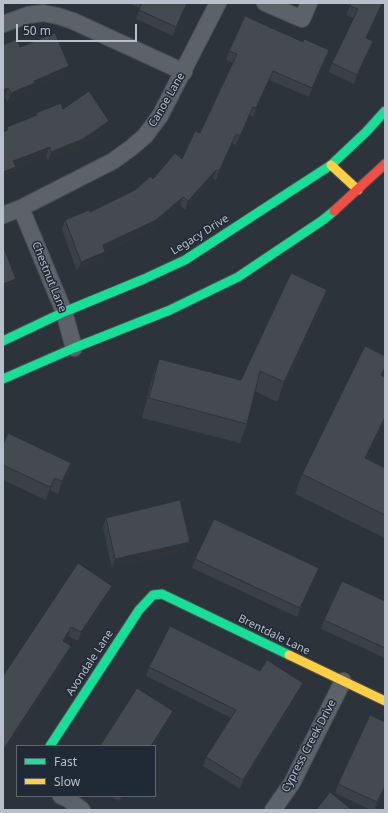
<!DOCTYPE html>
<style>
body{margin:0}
#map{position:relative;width:388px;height:813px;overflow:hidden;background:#2d333b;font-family:"Noto Sans",sans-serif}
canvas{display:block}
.frame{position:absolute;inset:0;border:4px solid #b8c0cb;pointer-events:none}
.legend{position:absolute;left:16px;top:745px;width:140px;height:52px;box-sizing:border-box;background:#202936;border:1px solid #5d6572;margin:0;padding:5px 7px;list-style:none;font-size:12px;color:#b8c0cb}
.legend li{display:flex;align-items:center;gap:8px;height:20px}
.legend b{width:20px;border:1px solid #5d6572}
.scale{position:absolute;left:16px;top:24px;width:121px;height:18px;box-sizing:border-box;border:2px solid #b8c0cb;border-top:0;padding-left:5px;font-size:12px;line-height:14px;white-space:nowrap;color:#b8c0cb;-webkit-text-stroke:3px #202936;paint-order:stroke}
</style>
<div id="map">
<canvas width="388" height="813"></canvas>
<div class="frame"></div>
<ul class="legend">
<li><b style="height:5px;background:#16e098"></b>Fast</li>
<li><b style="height:5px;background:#ffcf43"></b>Slow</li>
</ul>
<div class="scale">50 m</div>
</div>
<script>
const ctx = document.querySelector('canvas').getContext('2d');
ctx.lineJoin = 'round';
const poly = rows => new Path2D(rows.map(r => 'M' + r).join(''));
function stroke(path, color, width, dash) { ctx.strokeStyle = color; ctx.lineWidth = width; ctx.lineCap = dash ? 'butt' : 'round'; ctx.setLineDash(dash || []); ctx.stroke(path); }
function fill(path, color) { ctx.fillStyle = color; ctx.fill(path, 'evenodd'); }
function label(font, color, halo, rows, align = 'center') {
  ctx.font = font + ' "Noto Sans",sans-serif'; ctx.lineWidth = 3; ctx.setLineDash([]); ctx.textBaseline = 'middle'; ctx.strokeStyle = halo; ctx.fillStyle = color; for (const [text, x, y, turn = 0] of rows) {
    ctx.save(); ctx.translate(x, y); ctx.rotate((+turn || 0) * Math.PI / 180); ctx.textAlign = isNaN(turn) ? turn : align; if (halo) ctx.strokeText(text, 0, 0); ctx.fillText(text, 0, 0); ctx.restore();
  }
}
const street = poly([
 [265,3,302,19,309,3],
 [3,24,28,15,43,13,58,16,73,21,184,72],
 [21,208,64,312,74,348],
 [3,215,21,208,113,161,131,148,145,136,160,116,218,3],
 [61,796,68,799,82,810],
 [273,810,292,783,343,681]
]);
const fast = poly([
 [3,341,64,312,144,279,185,260,331,165,366,132,385,111],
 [3,379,74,348,170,310,238,277,323,220,334,211],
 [50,746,139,610,153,595,162,594,289,655]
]);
const slow = poly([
 [331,165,358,190],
 [289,655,385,701]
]);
const jam = poly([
 [334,211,385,164]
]);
stroke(street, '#4b4f55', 18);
stroke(fast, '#4b4f55', 11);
stroke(slow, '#4b4f55', 11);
stroke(jam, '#4b4f55', 11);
stroke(street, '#5d6269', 16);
stroke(fast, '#16e098', 9);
stroke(slow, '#ffcf43', 9);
stroke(jam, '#f24e42', 9);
fill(poly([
 [128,3,188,3,173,36,136,19,140,8],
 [344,3,383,3,366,38,373,41,370,50,354,84,329,72,332,63,354,18,346,15,350,6],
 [303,42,329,50,325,59,309,97,269,80,253,117,250,115,236,145,232,143,216,180,213,178,185,210,180,205,153,228,105,252,102,261,77,271,62,229,65,220,90,212,135,190,153,179,182,159,200,133,233,63,226,60,229,51],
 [3,45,20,47,65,75,33,89,32,92,7,102,5,96,3,97],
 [63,109,109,121,106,130,80,148,48,161,46,156,15,168,12,176,3,180,3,132,6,131,7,127,35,116,36,113],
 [327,290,320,310,277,402,255,391,247,424,240,443,142,418,152,379,159,359,241,380],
 [383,376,385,377,385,422,367,459,385,468,385,538,295,494,302,474],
 [3,445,71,463,67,476,58,494,50,490,46,500,3,480],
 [106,518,186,551,112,568,103,527],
 [195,559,316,577,297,617,192,568],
 [112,586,109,595,78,641,68,636,64,642,68,655,3,754,3,676],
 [385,601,385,658,321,629,324,620],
 [149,667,260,671,303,683,300,691,240,789,203,766,206,757,231,718,146,676],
 [385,722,385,787,375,810,371,810,335,793,338,784],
 [110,796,122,796,119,801]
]), '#3b4046');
fill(poly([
 [187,3,188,3,173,36,176,27],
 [382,3,383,3,362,47,366,38],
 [373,41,370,50,354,84,357,75],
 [329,50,325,59,309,97,312,88],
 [69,66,65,75,33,89,32,92,7,102,11,93,34,81],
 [273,71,269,80,253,117,256,108],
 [8,88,5,96,3,97,3,90],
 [253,107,250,115,236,145,240,136],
 [109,121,106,130,80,148,48,161,51,152],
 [236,134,232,143,216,180,219,171],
 [50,147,46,156,15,168,12,176,3,180,3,172,13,161],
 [216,170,213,178,185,210,188,201],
 [183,197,180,205,153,228,100,254,105,252,102,261,77,271,81,262,103,245],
 [16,279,13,288,3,291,3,284],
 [327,290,320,310,277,402,284,382],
 [385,368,385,371,383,377,381,375],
 [385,417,385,422,358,478,365,458],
 [71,463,67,476,58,494,62,481],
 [55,478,50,490,46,500,50,487],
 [190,542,186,551,112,568,115,559],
 [319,568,316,577,297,617,300,608],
 [112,586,109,595,78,641,81,632],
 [71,627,68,636,60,650,63,641],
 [71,646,68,655,3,754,3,750],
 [303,683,300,691,240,789,243,780],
 [173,711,170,720,154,746,151,746],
 [385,786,385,787,374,810,377,802]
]), '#303439');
const building = poly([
 [142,3,187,3,176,27,139,10,142,3],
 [351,3,382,3,366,38,373,41,357,75,332,63,358,9,350,6,351,3],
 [245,16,303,42,304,39,329,50,312,88,273,71,256,108,253,107,240,136,236,134,219,171,216,170,188,201,183,197,156,220,103,245,105,252,81,262,65,220,89,210,90,212,135,190,151,176,153,179,175,153,182,159,195,131,200,133,237,54,229,51,245,16],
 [55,33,69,66,34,81,35,83,11,93,8,88,3,90,3,45,17,39,20,47,55,33],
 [89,91,109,121,83,139,51,152,50,147,13,161,16,167,3,172,3,132,8,130,7,127,37,115,36,113,61,103,63,109,89,91],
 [3,246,16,279,3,284,3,246],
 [291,273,327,290,284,382,260,371,247,424,149,398,159,359,241,380,291,273],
 [365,346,385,356,385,368,381,375,385,377,385,417,365,458,385,468,385,515,302,474,365,346],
 [8,433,71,463,62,481,55,478,50,487,3,465,3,445,8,433],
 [180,500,190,542,115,559,106,518,180,500],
 [214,519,319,568,300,608,195,559,214,519],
 [78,563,112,586,81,632,71,627,63,641,71,646,3,750,3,676,78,563],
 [342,581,385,601,385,648,324,620,342,581],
 [170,626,260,671,267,660,303,683,243,780,206,757,236,710,149,667,170,626],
 [137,688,173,711,151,746,100,746,137,688],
 [370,715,385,722,385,786,377,802,338,784,370,715],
 [330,792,352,810,316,810,330,792]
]);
fill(building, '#454a51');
stroke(building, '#303439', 1);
label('11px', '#b8c0cb', '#202936', [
 ["Canoe Lane",167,100,-60],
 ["Legacy Drive",200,235,-32],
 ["Chestnut Lane",49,277,68],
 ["Brentdale Lane",274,635,26],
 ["Avondale Lane",90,663,-57],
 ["Cypress Creek Drive",309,746,-62]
]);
</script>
